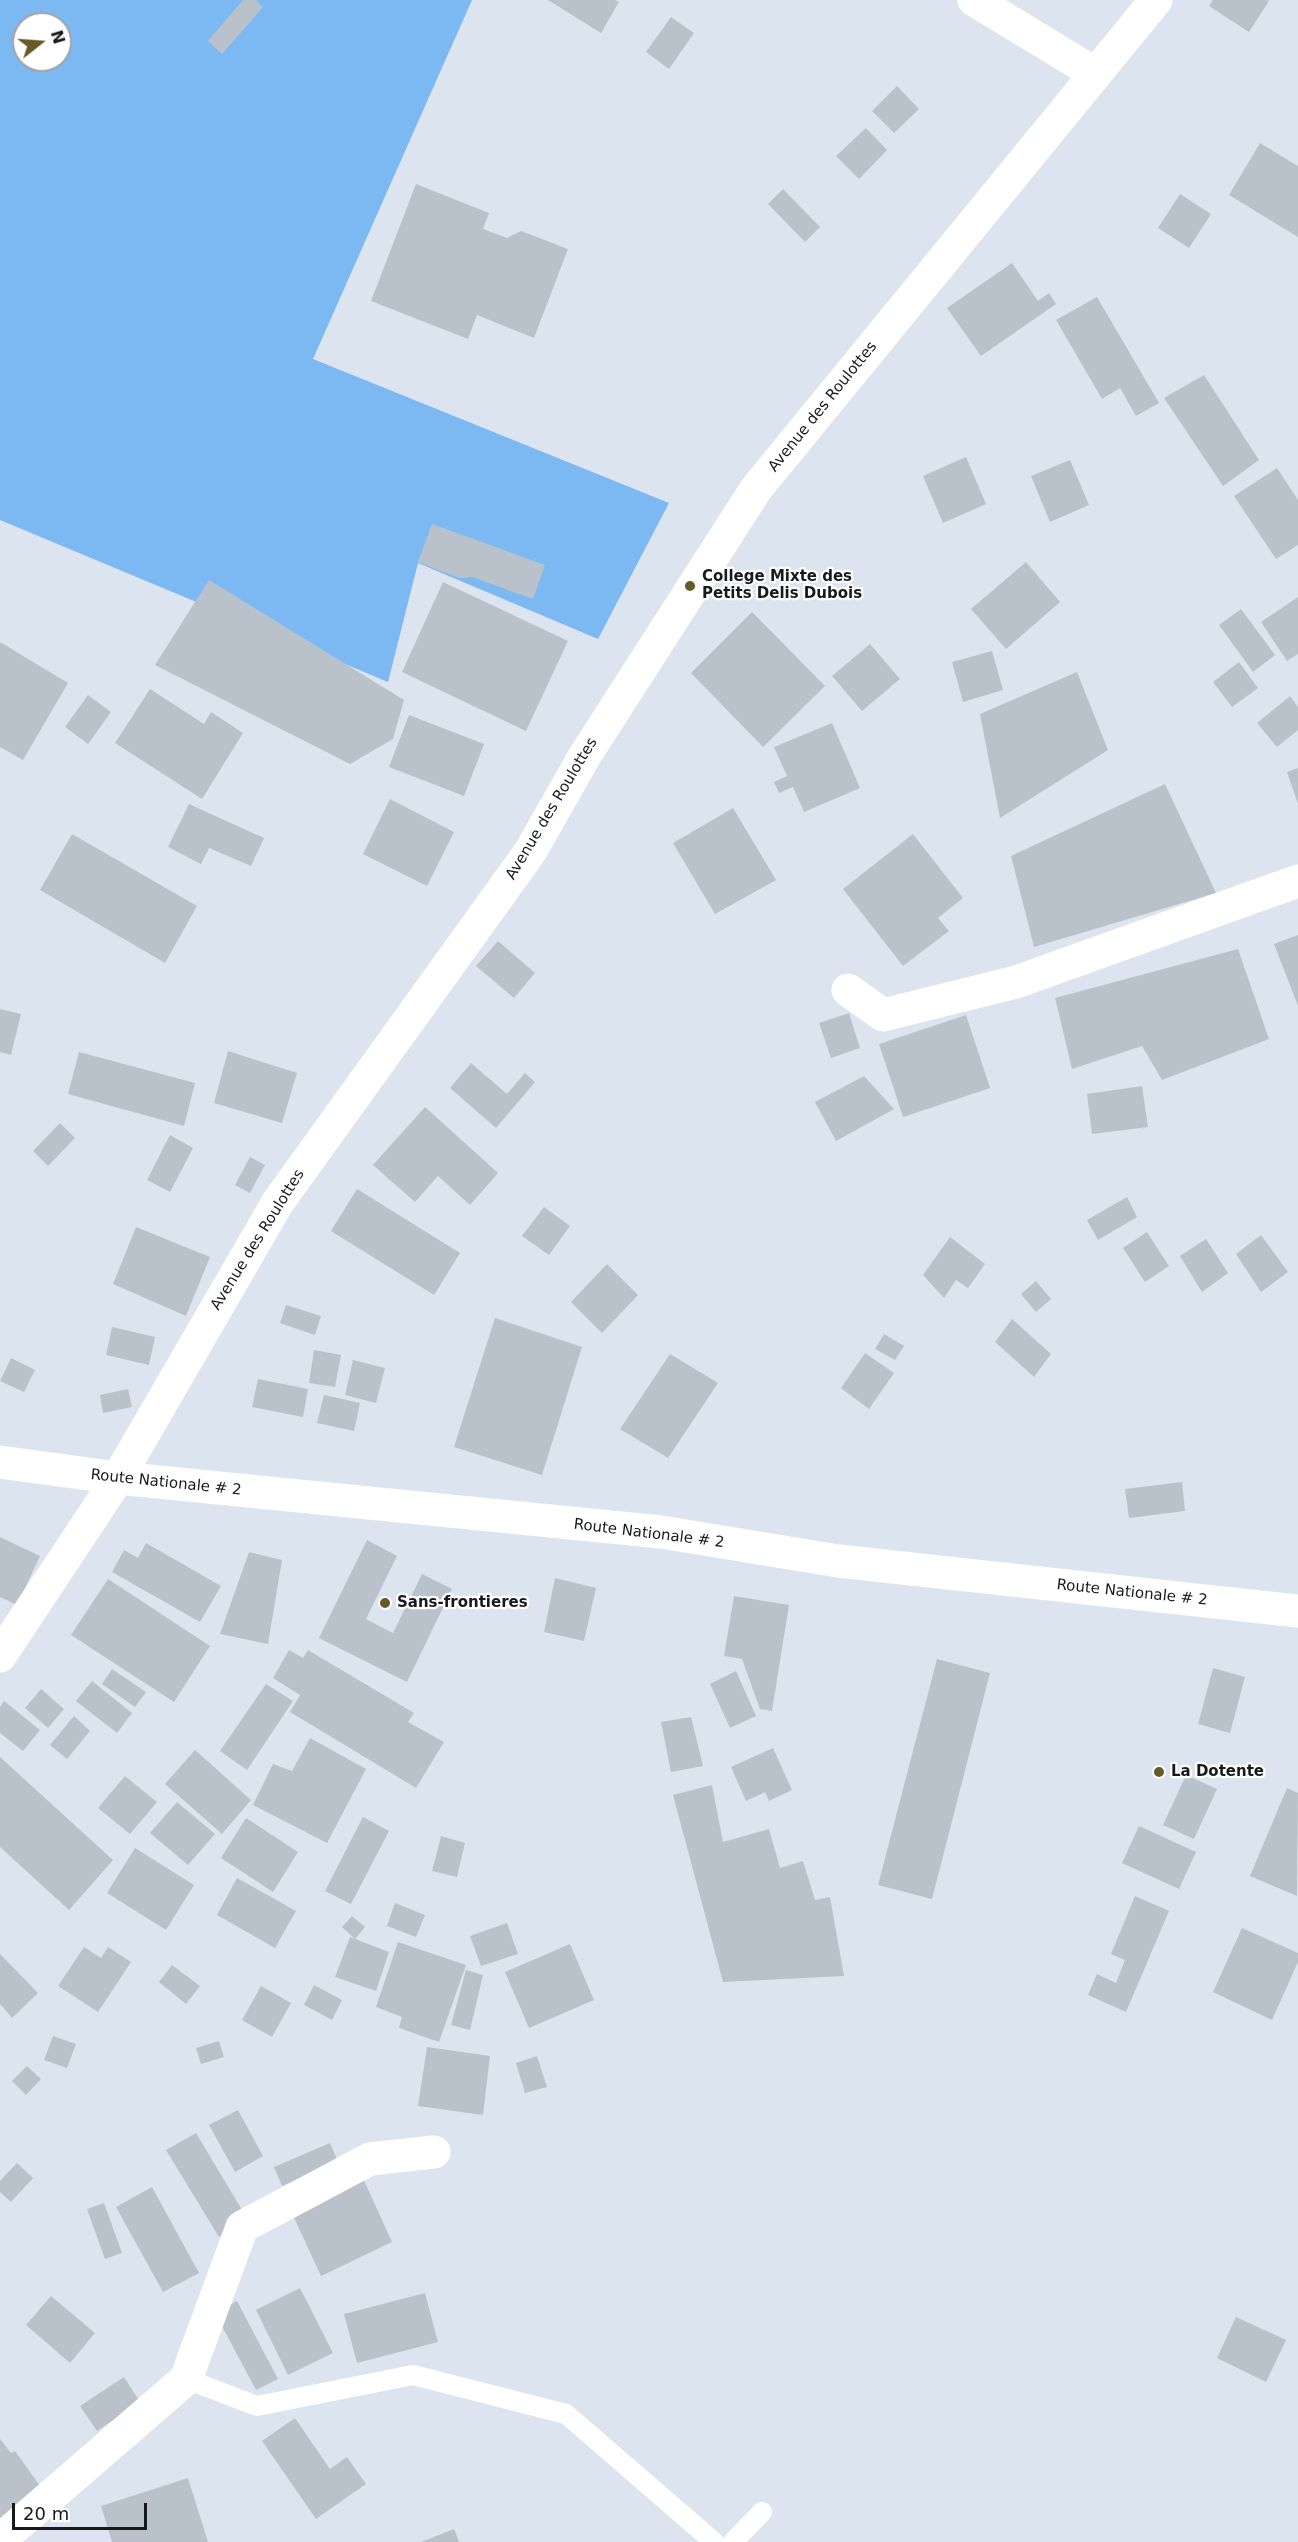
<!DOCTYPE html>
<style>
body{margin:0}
#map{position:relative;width:1298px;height:2542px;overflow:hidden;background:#dce5ef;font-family:"DejaVu Sans",sans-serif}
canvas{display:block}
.north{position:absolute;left:12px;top:12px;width:60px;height:60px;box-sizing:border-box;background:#fff;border:2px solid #a2a3a5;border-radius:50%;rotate:73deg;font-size:16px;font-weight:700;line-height:24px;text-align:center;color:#171a1d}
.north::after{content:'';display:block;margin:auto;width:21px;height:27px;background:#655b27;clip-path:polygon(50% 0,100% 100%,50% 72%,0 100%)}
.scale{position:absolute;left:12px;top:2503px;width:135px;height:27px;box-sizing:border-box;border:3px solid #171a1d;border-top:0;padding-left:8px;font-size:18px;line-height:21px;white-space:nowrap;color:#171a1d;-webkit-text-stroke:4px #fff;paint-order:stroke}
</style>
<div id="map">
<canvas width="1298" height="2542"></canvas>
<div class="north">N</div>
<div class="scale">20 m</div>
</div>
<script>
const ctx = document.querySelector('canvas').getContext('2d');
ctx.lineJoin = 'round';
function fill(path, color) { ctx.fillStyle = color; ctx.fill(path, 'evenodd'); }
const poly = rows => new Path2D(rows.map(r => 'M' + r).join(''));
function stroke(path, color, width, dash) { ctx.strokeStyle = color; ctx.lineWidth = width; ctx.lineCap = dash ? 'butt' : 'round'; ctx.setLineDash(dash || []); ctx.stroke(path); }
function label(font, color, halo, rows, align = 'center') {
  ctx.font = font + ' "DejaVu Sans",sans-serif'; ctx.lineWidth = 4.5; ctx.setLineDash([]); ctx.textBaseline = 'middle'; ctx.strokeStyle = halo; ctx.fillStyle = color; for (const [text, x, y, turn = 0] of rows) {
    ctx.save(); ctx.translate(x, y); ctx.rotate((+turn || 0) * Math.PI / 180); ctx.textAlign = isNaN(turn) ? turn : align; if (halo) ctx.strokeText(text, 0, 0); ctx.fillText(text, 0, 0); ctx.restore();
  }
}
fill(poly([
 [0,0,472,0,313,359,669,503,598,639,418,563,388,682,0,520],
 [24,24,60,24,60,60,24,60]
]), '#7cb8f2');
fill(poly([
 [243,0,256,0,263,7,222,54,208,41],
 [548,0,615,0,619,2,601,33],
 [1213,0,1267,0,1269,1,1249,32,1209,6],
 [671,17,694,33,669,69,646,52],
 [897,86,919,109,894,133,872,111],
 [866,128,887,150,859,179,836,156],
 [1260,143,1298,166,1298,237,1229,195],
 [416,184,489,213,483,229,507,238,521,231,568,249,534,338,477,315,468,339,371,301],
 [783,189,820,227,805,242,768,204],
 [1180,194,1211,214,1189,248,1158,228],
 [1012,263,1038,301,1049,293,1056,304,981,356,947,308],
 [1097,297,1159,403,1136,416,1120,388,1102,399,1056,320],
 [1204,375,1259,460,1223,486,1164,398],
 [966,457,986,504,943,523,923,476],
 [1070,460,1089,505,1050,522,1031,476],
 [1277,468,1298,500,1298,545,1276,559,1234,496],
 [432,524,545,565,533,599,472,577,459,578,418,562],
 [1026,562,1060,602,1006,649,971,609],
 [209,580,404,700,393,739,350,764,155,665],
 [443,582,568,641,526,731,402,672],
 [1298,597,1298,654,1287,661,1261,622],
 [1241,609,1275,655,1253,672,1219,625],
 [752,612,825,686,763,747,691,673],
 [0,642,68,683,23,760,0,747],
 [870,644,900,679,862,711,832,676],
 [992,651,1003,690,963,702,952,662],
 [1239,662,1258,688,1232,707,1213,682],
 [1077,672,1108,750,1000,818,980,714],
 [150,689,204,724,211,712,243,733,202,799,115,743],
 [88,695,111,712,88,744,65,727],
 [1290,696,1298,707,1298,730,1277,747,1257,723],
 [409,715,484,744,464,796,389,767],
 [832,723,860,788,804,812,793,787,779,793,774,782,787,776,774,747],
 [1298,768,1298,804,1287,772],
 [1165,784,1216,893,1034,947,1011,856],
 [390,799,454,832,427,886,363,854],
 [189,804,264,838,251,866,209,848,201,864,168,847],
 [733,808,776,880,715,914,673,843],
 [72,834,197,906,165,963,40,890],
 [913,834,963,898,938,918,949,931,903,966,843,889],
 [1298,935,1298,1006,1274,944],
 [498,941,535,973,514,998,476,966],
 [1238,949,1269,1039,1162,1080,1142,1046,1072,1069,1055,998],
 [0,1009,21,1014,11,1055,0,1052],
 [849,1013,860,1048,831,1058,819,1023],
 [966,1015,990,1088,903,1117,879,1044],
 [228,1051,297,1073,282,1123,214,1103],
 [79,1052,195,1083,184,1126,68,1094],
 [471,1063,507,1094,525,1073,535,1082,496,1128,450,1088],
 [864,1076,894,1109,836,1141,815,1102],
 [1142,1086,1148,1127,1092,1134,1087,1094],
 [425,1107,498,1173,470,1205,438,1176,415,1202,373,1165],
 [60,1123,75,1138,48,1166,33,1151],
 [170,1135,193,1148,170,1192,147,1180],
 [250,1157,265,1165,250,1193,235,1185],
 [357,1189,460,1253,434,1295,331,1231],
 [1127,1197,1137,1217,1098,1240,1087,1220],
 [544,1207,570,1226,549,1255,522,1236],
 [136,1227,210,1257,186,1316,113,1284],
 [1147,1232,1169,1266,1145,1282,1123,1248],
 [1261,1235,1288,1272,1261,1292,1236,1254],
 [950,1237,985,1264,968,1288,956,1280,944,1298,923,1275],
 [1206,1239,1228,1273,1202,1292,1180,1256],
 [607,1264,638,1295,602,1333,571,1302],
 [1036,1281,1051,1299,1036,1312,1021,1294],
 [286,1305,321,1316,315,1335,280,1323],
 [495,1318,582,1347,542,1475,454,1447],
 [1012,1319,1051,1354,1034,1377,995,1342],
 [112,1327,155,1337,149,1365,106,1355],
 [884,1334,904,1346,895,1360,875,1349],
 [314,1350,341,1355,335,1387,309,1383],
 [865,1353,894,1373,869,1409,841,1388],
 [670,1354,718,1383,668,1458,620,1429],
 [11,1358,35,1370,24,1392,0,1381],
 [353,1360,385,1368,376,1403,345,1395],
 [258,1379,308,1389,303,1417,252,1407],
 [128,1389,132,1407,103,1413,100,1395],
 [324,1395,360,1403,354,1431,317,1423],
 [1182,1482,1185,1511,1129,1518,1125,1489],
 [0,1537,40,1556,17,1605,0,1597],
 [367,1540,397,1556,366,1619,393,1633,422,1574,452,1589,407,1682,319,1638],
 [146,1543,221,1586,200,1622,112,1572,124,1550,138,1558],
 [249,1552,282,1560,268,1644,220,1634],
 [555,1578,596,1588,584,1641,544,1632],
 [108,1579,210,1646,174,1702,71,1635],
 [734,1596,789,1605,772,1711,760,1709,742,1659,724,1656],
 [289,1650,303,1658,308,1650,414,1713,408,1722,444,1742,416,1788,290,1712,300,1695,273,1678],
 [937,1659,990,1673,932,1899,878,1885],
 [1213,1668,1245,1677,1230,1733,1198,1724],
 [112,1669,146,1692,135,1707,102,1684],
 [736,1671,756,1716,730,1728,710,1684],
 [92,1681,132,1713,117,1733,76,1701],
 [266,1684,293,1701,247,1770,220,1751],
 [41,1689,64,1709,48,1728,25,1708],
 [4,1701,40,1730,23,1751,0,1733,0,1707],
 [74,1716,90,1731,67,1759,50,1745],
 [691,1717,703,1766,671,1772,661,1722],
 [310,1738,366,1769,327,1843,253,1805,273,1764,292,1771],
 [773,1748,792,1790,769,1801,765,1792,746,1801,731,1767],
 [195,1750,251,1800,222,1834,165,1784],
 [0,1757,113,1860,69,1910,0,1847],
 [1186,1775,1217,1789,1194,1839,1163,1825],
 [125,1776,157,1802,130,1834,98,1808],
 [712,1785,723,1842,769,1829,780,1868,803,1861,815,1900,830,1897,844,1976,723,1982,673,1795],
 [1287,1788,1298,1793,1297,1896,1250,1876],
 [177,1802,215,1834,188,1865,150,1833],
 [363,1817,389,1831,351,1904,325,1891],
 [246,1818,298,1852,273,1892,221,1858],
 [1139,1826,1196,1852,1179,1889,1122,1863],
 [441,1836,465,1843,457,1877,432,1871],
 [135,1848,194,1885,166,1930,107,1893],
 [237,1878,296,1911,275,1948,217,1915],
 [1135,1896,1169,1911,1126,2012,1088,1995,1097,1974,1116,1983,1125,1960,1111,1954],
 [395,1903,425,1915,416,1937,387,1926],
 [352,1916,365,1927,355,1939,342,1927],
 [507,1923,518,1954,481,1966,470,1936],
 [1242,1928,1298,1953,1298,1962,1272,2020,1213,1992],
 [350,1937,389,1952,376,1991,335,1977],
 [398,1942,466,1965,439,2042,399,2028,402,2017,376,2007],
 [570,1944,594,2000,529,2028,505,1972],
 [84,1947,101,1958,108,1947,131,1962,98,2012,58,1986],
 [0,1954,38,1993,12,2018,0,2004],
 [172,1965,200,1986,186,2004,159,1982],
 [466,1970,483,1975,470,2030,451,2025],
 [314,1985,342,2000,332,2020,304,2005],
 [261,1986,291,2003,272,2037,242,2020],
 [53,2036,76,2044,67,2068,44,2060],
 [219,2041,224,2057,201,2064,196,2048],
 [427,2047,490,2056,483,2115,418,2106],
 [537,2056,547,2087,525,2093,516,2063],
 [27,2066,41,2079,26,2095,12,2081],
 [238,2110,263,2156,235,2172,209,2125],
 [196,2133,248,2220,219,2237,166,2150],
 [330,2143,338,2162,282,2186,274,2167],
 [17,2163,33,2178,11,2202,0,2192,0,2181],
 [362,2176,392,2242,321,2276,290,2209],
 [152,2187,199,2273,163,2292,116,2207],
 [104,2203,122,2253,105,2259,87,2209],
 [300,2288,333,2353,288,2375,256,2310],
 [425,2293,438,2342,357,2363,344,2314],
 [51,2296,95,2333,70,2363,26,2325],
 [237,2301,278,2379,256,2390,215,2313],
 [1236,2317,1286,2340,1266,2382,1217,2358],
 [124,2377,140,2402,97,2431,80,2406],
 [295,2418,330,2469,347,2457,366,2484,316,2519,262,2441],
 [0,2439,11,2453,15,2451,43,2490,0,2521],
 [188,2478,208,2542,112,2542,101,2506],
 [454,2529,459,2542,421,2542]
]), '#b9c2cb');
stroke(poly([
 [186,2379,257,2406,413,2375,566,2414,714,2542],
 [733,2542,762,2512]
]), '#fff', 20);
stroke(poly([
 [974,0,1096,74],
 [848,990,883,1015,1016,982,1298,881],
 [0,1656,118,1478,278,1202,530,852,584,757,756,489,1156,0],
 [0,2540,186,2379,242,2227,370,2159,434,2152]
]), '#fff', 33);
stroke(poly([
 [0,1462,118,1478,661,1532,838,1561,1298,1611]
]), '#fff', 33);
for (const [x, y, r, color] of [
 [690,586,6,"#655b27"],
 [385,1603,6,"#655b27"],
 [1159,1772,6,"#655b27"]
]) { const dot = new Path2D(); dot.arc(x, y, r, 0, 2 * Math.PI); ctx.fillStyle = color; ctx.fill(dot); stroke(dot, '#fff', 2); }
label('15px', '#171a1d', '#fff', [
 ["Avenue des Roulottes",823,407,-51],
 ["Avenue des Roulottes",552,809,-59],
 ["Avenue des Roulottes",258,1240,-58],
 ["Route Nationale # 2",166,1483,6],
 ["Route Nationale # 2",649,1534,7],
 ["Route Nationale # 2",1132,1593,6]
]);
label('bold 15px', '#171a1d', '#fff', [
 ["College Mixte des",702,577],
 ["Petits Delis Dubois",702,594],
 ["Sans-frontieres",397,1603],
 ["La Dotente",1171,1772]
], 'left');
</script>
